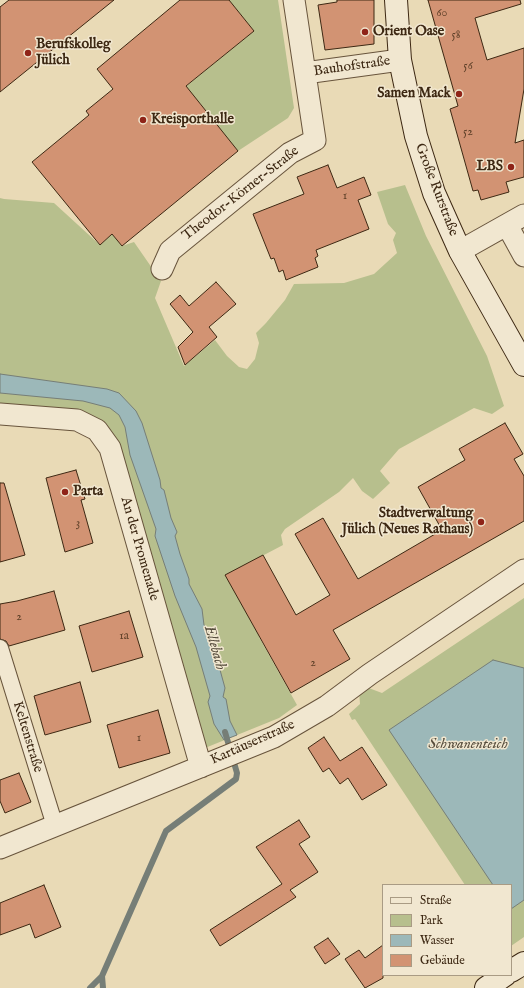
<!DOCTYPE html>
<meta charset="utf-8">
<style>
body{margin:0}
#map{position:relative;width:524px;height:988px;overflow:hidden;background:#e9dab6;font-family:"IM FELL English",serif}
canvas{display:block}
.legend{position:absolute;left:382px;top:884px;width:130px;height:92px;box-sizing:border-box;background:#f1e7d0;border:1px solid #a99b84;margin:0;padding:5px 7px;list-style:none;font-size:12px;color:#3d2813}
.legend li{display:flex;align-items:center;gap:8px;height:20px}
.legend b{width:20px;border:1px solid #a99b84}
</style>
<div id="map">
<canvas width="524" height="988"></canvas>
<ul class="legend">
<li><b style="height:5px;background:#f1e7d0"></b>Straße</li>
<li><b style="height:11px;background:#b7bf8d"></b>Park</li>
<li><b style="height:11px;background:#9cb8b9"></b>Wasser</li>
<li><b style="height:11px;background:#d29373"></b>Gebäude</li>
</ul>
</div>
<script>
const ctx = document.querySelector('canvas').getContext('2d');
ctx.lineJoin = 'round';
function fill(path, color) { ctx.fillStyle = color; ctx.fill(path, 'evenodd'); }
const poly = rows => new Path2D(rows.map(r => 'M' + r).join(''));
function stroke(path, color, width, dash) { ctx.strokeStyle = color; ctx.lineWidth = width; ctx.lineCap = dash ? 'butt' : 'round'; ctx.setLineDash(dash || []); ctx.stroke(path); }
function label(font, color, halo, rows, align = 'center') {
  ctx.font = font + ' "IM FELL English",serif'; ctx.lineWidth = 3; ctx.setLineDash([]); ctx.textBaseline = 'middle'; ctx.strokeStyle = halo; ctx.fillStyle = color; for (const [text, x, y, turn = 0] of rows) {
    ctx.save(); ctx.translate(x, y); ctx.rotate((+turn || 0) * Math.PI / 180); ctx.textAlign = isNaN(turn) ? turn : align; if (halo) ctx.strokeText(text, 0, 0); ctx.fillText(text, 0, 0); ctx.restore();
  }
}
fill(poly([
 [229,0,278,0,294,108,288,118,238,151,218,127,197,125,209,115,200,103,173,97,254,31],
 [405,185,426,236,487,356,504,406,492,414,474,408,399,449,380,471,390,483,373,499,362,491,353,478,339,492,285,529,281,535,283,545,226,575,254,627,266,621,271,630,259,637,297,705,279,718,205,748,118,445,112,432,99,419,84,412,0,406,0,198,4,199,54,203,100,245,112,234,122,246,134,242,161,281,155,298,184,366,215,340,227,356,239,367,247,369,255,359,259,343,256,333,266,323,285,300,294,284,344,283,374,274,397,253,393,240,396,233,388,224,377,192],
 [524,598,524,937,511,946,511,885,465,885,355,719,352,720,349,714,360,704,359,691,366,687,382,693]
]), '#b7bf8d');
const water = poly([
 [0,374,107,389,119,393,136,411,142,423,160,480,161,488,164,490,171,518,177,532,175,536,180,554,189,579,189,584,202,609,204,625,209,630,208,634,214,648,225,688,223,697,226,699,230,721,237,735,224,740,214,724,208,702,210,696,196,647,175,596,155,536,156,529,130,455,125,427,119,415,110,408,83,401,0,393,0,374],
 [493,660,524,668,524,900,511,909,511,885,493,885,389,730,493,660]
]);
fill(water, '#9cb8b9');
stroke(water, '#767e77', 1);
stroke(poly([
 [90,988,102,976],
 [103,988,102,976,166,831,236,779,237,773,225,732]
]), '#767e77', 6);
const building = poly([
 [9,0,114,0,0,92,0,7,9,0],
 [180,0,229,0,254,31,186,86,238,151,122,246,112,234,100,245,32,162,89,115,86,111,113,89,97,69,180,0],
 [337,0,374,0,374,44,325,50,318,5,337,2,337,0],
 [428,0,520,0,521,4,475,18,487,60,524,48,524,89,515,143,524,140,524,177,506,182,509,192,481,200,478,190,473,191,450,109,458,106,428,0],
 [328,165,337,188,364,177,371,195,358,200,369,229,316,250,318,256,315,258,318,267,286,280,283,270,279,272,274,258,271,259,253,214,304,194,297,177,328,165],
 [216,282,236,304,209,327,217,337,185,365,178,347,193,332,170,304,180,295,189,306,216,282],
 [505,423,523,454,514,459,524,476,524,521,333,630,350,659,291,693,225,575,263,555,296,615,330,595,295,534,323,518,358,579,442,530,418,487,465,460,459,449,505,423],
 [76,470,85,499,81,500,93,543,65,552,46,478,76,470],
 [0,483,4,483,25,555,0,562,0,483],
 [54,591,65,630,9,646,6,641,0,639,0,604,17,601,54,591],
 [129,611,143,657,92,672,79,626,129,611],
 [80,682,91,722,45,735,34,696,80,682],
 [158,710,170,753,119,768,107,725,158,710],
 [324,737,340,761,362,747,387,785,362,800,348,778,340,784,329,768,323,772,308,748,324,737],
 [19,773,31,802,5,813,0,801,0,780,19,773],
 [299,820,310,837,299,844,318,872,290,890,296,897,220,946,210,930,282,884,256,847,299,820],
 [44,885,61,927,35,938,30,924,0,935,0,903,44,885],
 [328,938,340,954,325,964,314,947,328,938],
 [383,945,383,978,365,988,345,959,359,950,365,958,383,945]
]);
fill(building, '#d29373');
stroke(building, '#3d2813', 1);
const pedestrian = poly([
 [0,648,55,826]
]);
const minor = poly([
 [305,73,400,60],
 [507,225,524,256],
 [460,251,524,215],
 [162,269,170,251,290,153,315,140,294,0],
 [0,414,77,420,97,430,110,448,201,767],
 [0,848,274,737,327,706,370,674,524,570]
]);
const secondary = poly([
 [396,0,400,60,416,136,434,193,460,251,524,365],
 [511,971,524,963],
 [486,988,505,975]
]);
stroke(pedestrian, '#68543c', 18);
stroke(minor, '#68543c', 23);
stroke(secondary, '#3d2813', 24);
stroke(pedestrian, '#f1e7d0', 16);
stroke(minor, '#f1e7d0', 21);
stroke(secondary, '#f1e7d0', 22);
for (const [x, y, r, color] of [
 [365,32,4,"#8f2418"],
 [28,53,4,"#8f2418"],
 [459,94,4,"#8f2418"],
 [143,120,4,"#8f2418"],
 [511,167,4,"#8f2418"],
 [65,492,4,"#8f2418"],
 [481,522,4,"#8f2418"]
]) { const dot = new Path2D(); dot.arc(x, y, r, 0, 2 * Math.PI); ctx.fillStyle = color; ctx.fill(dot); stroke(dot, '#f1e7d0', 1.5); }
label('12px', '#62432b', null, [
 ["60",442,14],
 ["58",456,36],
 ["56",468,67],
 ["52",468,133],
 ["1",345,197],
 ["3",78,524],
 ["2",19,618],
 ["1a",124,637],
 ["2",313,664],
 ["1",139,739]
]);
label('bold 14px', '#3d2813', '#f1e7d0', [
 ["Orient Oase",373,32],
 ["Berufskolleg",36,45],
 ["Jülich",36,61],
 ["Samen Mack",451,94,"right"],
 ["Kreisporthalle",151,120],
 ["LBS",503,167,"right"],
 ["Parta",73,492],
 ["Stadtverwaltung",473,514,"right"],
 ["Jülich (Neues Rathaus)",473,530,"right"]
], 'left');
label('14px', '#3d2813', '#f1e7d0', [
 ["Bauhofstraße",352,67,-8],
 ["Große Rurstraße",436,190,69],
 ["Theodor-Körner-Straße",241,194,-38],
 ["An der Promenade",139,549,74],
 ["Keltenstraße",27,737,73],
 ["Kartäuserstraße",253,743,-24]
]);
label('italic 15px', '#554c3c', '#f1e7d0', [
 ["Ellebach",214,648,74],
 ["Schwanenteich",468,745]
]);
</script>
